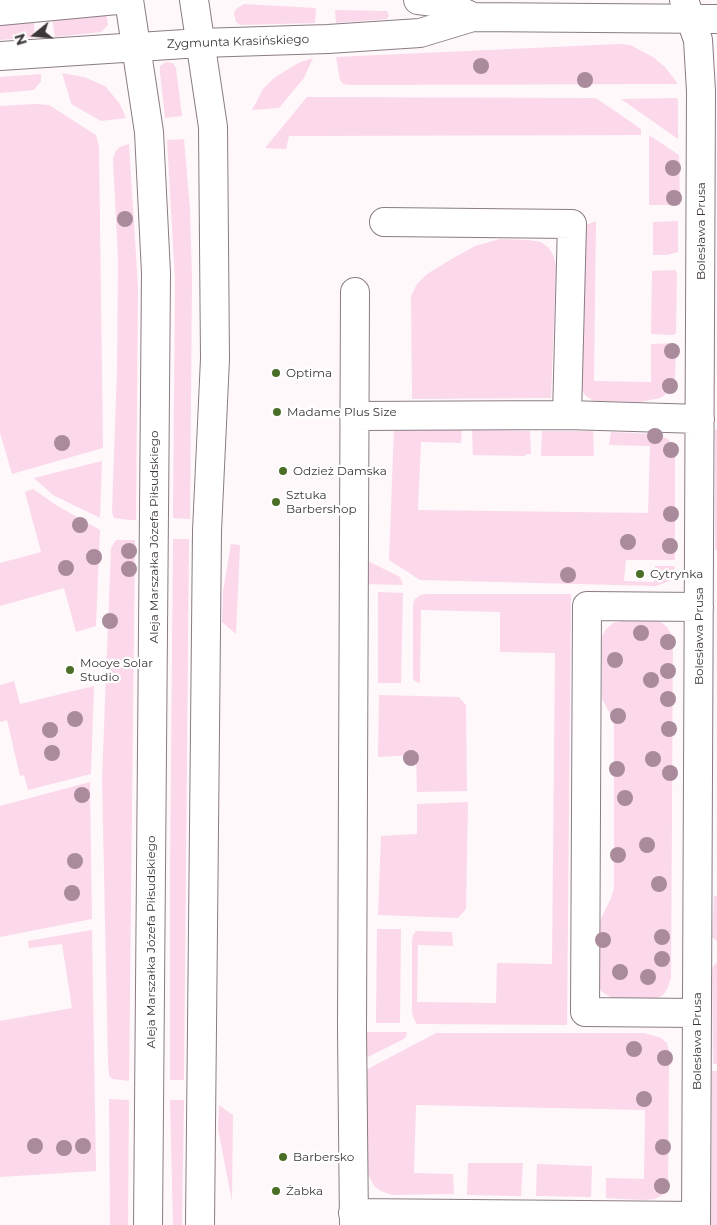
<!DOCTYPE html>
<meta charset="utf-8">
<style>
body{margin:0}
#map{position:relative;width:717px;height:1225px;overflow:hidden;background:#fef8fb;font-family:Montserrat,sans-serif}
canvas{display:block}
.north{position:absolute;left:10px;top:10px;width:50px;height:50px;-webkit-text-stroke:4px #fff;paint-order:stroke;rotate:253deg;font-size:14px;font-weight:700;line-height:20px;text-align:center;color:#3c3639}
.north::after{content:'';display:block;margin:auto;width:18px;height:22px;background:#3c3639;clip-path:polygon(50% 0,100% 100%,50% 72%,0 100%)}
</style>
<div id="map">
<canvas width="717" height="1225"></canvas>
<div class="north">N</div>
</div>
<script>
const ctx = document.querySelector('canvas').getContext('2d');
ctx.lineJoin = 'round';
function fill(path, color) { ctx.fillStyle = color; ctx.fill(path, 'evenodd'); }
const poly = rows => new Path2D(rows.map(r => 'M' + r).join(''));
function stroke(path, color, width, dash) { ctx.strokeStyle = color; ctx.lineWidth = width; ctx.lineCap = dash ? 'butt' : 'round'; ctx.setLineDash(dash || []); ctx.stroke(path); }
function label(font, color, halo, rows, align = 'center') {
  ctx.font = font + ' Montserrat,sans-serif'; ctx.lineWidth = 4.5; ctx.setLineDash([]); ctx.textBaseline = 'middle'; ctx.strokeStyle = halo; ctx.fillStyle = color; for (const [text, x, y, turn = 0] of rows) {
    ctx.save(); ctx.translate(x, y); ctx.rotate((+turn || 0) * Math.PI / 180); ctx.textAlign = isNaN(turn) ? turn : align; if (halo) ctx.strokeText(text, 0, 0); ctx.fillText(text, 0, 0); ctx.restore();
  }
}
fill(poly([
 [244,4,316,8,315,23,240,25,236,22,234,14,236,9],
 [335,10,387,11,389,16,387,19,336,23],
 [104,13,107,17,108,25,101,32,55,37,52,18],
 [34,20,34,37,0,40,0,26],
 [619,44,630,45,653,57,665,67,678,84,350,85,343,84,340,80,336,57],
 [313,58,304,78,279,108,252,110,263,89,274,78,298,63],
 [166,62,173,63,176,68,182,116,165,118,160,73,160,66],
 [62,73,84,77,105,86,120,104,126,118,101,121,73,105,71,103],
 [41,74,41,81,34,90,0,93,0,77],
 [307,97,596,98,641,129,641,135,289,136,286,149,265,148],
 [677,98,678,102,678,139,621,99],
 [35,104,49,105,96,135,99,147,103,448,12,474,0,433,0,106],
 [649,135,679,155,680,205,649,205],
 [184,139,190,209,192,279,190,519,173,518,175,281,167,140],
 [129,144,138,287,136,520,130,520,114,518,112,512,117,369,118,260,113,159,115,152,120,147],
 [596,221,594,381,651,382,651,344,674,343,676,348,675,380,669,392,660,398,640,402,594,401,586,396,581,389,583,226],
 [678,221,678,252,667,255,653,255,653,222],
 [500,239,529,240,541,242,549,248,554,257,556,266,551,398,412,399,411,296,417,284,427,274,455,257,475,246],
 [675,270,677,273,676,333,674,335,651,334,652,271],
 [394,428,462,429,461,443,421,442,418,510,648,513,650,446,609,445,611,432,656,434,668,439,675,448,675,560,626,560,624,581,654,582,655,566,675,566,672,580,656,586,420,580,389,560],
 [472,430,530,431,531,454,526,454,525,456,473,455],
 [715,430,717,430,717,550,715,550],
 [542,431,593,431,594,456,541,456],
 [102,461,100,518,53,495,34,478],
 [33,489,56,505,100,530,96,626,76,632,64,588,0,606,0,563,41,552,25,492],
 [173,539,189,539,184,1080,170,1080,170,875],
 [116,540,135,540,129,1081,113,1079,109,1076,108,1062,102,779,111,548],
 [231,544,240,545,236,634,222,622,223,591],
 [362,558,400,577,403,585,363,584],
 [378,592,403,593,401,683,378,683],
 [426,594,571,594,567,1025,417,1024,414,1019,412,1012,412,941,413,935,416,931,452,932,453,946,418,945,417,1002,496,1003,497,963,552,964,555,653,500,652,500,612,421,610,420,683,416,682,413,679,413,604,414,600,420,595],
 [653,620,661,622,667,627,673,637,671,978,668,987,664,994,657,999,649,1001,617,1001,602,992,598,987,598,925,611,898,614,887,614,725,612,717,602,699,602,636,606,629,613,623,621,621],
 [14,681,20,704,94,686,91,774,28,790,24,775,20,776,7,720,0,722,0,685],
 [379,695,459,697,466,705,467,791,417,792,416,755,378,757],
 [90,782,92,919,0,937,0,806],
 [468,802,466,909,458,918,378,915,381,836,417,834,417,804],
 [714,896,717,896,717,941,712,937],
 [377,929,401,929,400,1023,376,1023],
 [92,930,96,1171,0,1177,0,1021,72,1008,62,944,29,948,28,941],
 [717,962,717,1064,713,1064,712,968],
 [360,1032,407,1032,406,1037,402,1040,360,1061],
 [436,1033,644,1033,661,1038,667,1043,669,1051,668,1192,655,1199,643,1200,606,1198,606,1178,644,1179,645,1110,416,1105,414,1173,453,1174,454,1194,392,1195,381,1191,374,1186,365,1168,360,1073],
 [712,1071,717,1071,717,1225,711,1225],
 [109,1099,129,1100,128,1225,110,1225],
 [170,1100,184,1100,182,1225,173,1225],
 [219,1105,233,1115,232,1201,218,1129],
 [468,1163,523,1163,521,1196,467,1195],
 [537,1164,592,1166,591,1197,536,1196]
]), '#fbd8ea');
const minor = poly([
 [129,0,149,132,156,273,148,1225],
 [194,0,213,127,215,359,207,531,200,1225],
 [418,0,443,3,473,17],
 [684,0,698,40,701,91,696,1225],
 [0,11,117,0],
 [0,56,200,43,328,39,420,33,473,17,717,19],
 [384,222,572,224,567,415],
 [354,416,567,415,700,419],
 [697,1013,585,1012,587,606,699,607],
 [353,1213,696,1216],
 [354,1225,352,1029,355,292]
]);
stroke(minor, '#897c83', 30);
stroke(minor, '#fff', 28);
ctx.fillStyle = '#a98b9c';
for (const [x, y] of [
 [481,66],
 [585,80],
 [673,168],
 [674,198],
 [125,219],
 [672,351],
 [670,386],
 [655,436],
 [62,443],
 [671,450],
 [671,514],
 [80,525],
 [628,542],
 [670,546],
 [129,551],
 [94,557],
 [66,568],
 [129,569],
 [568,575],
 [110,621],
 [641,633],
 [668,642],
 [615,660],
 [668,671],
 [651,680],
 [668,699],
 [618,716],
 [75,719],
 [669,729],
 [50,730],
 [52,753],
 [411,758],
 [653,759],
 [617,769],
 [670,773],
 [82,795],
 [625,798],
 [647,845],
 [618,855],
 [75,861],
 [659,884],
 [72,893],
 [662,937],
 [603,940],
 [662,959],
 [620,972],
 [648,977],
 [634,1049],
 [665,1058],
 [644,1099],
 [35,1146],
 [83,1146],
 [663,1147],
 [64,1148],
 [662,1186]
]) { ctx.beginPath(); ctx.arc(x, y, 8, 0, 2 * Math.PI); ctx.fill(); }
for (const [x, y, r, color] of [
 [276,373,5,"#4b6e27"],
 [277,412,5,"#4b6e27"],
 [283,471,5,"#4b6e27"],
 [276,502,5,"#4b6e27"],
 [640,574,5,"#4b6e27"],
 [70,670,5,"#4b6e27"],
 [283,1157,5,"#4b6e27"],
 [276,1191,5,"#4b6e27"]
]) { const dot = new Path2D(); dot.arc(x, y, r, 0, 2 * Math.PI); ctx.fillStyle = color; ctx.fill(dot); stroke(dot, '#fff', 2); }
label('12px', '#3c3639', '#fff', [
 ["Zygmunta Krasińskiego",238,42,-2],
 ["Bolesława Prusa",701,231,-90],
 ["Aleja Marszałka Józefa Piłsudskiego",154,537,-90],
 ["Bolesława Prusa",699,636,-90],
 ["Aleja Marszałka Józefa Piłsudskiego",151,942,-90],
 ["Bolesława Prusa",697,1041,-90]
]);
label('12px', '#3c3639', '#fff', [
 ["Optima",286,373],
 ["Madame Plus Size",287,412],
 ["Odzież Damska",293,471],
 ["Sztuka",286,495],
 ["Barbershop",286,509],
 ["Cytrynka",650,574],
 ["Mooye Solar",80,663],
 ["Studio",80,677],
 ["Barbersko",293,1157],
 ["Żabka",286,1191]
], 'left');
</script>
